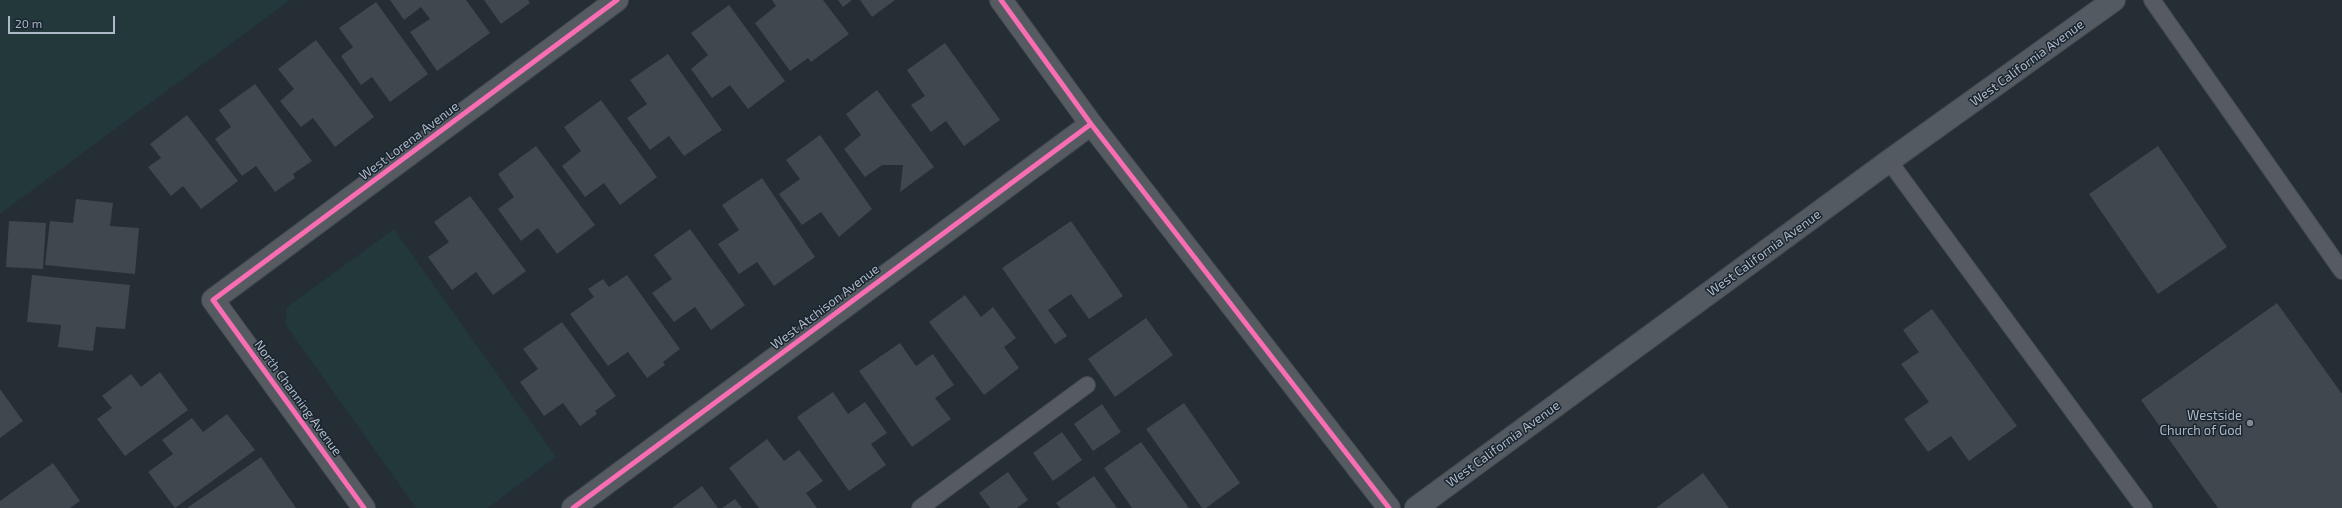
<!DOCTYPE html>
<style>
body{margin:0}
#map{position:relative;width:2342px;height:508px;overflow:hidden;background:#252d35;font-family:"Exo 2",sans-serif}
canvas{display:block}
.scale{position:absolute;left:8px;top:16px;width:107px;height:18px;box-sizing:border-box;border:2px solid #aeb9c7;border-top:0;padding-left:5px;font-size:12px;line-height:14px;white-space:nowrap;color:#aeb9c7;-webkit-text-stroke:3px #19242f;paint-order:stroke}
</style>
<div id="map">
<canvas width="2342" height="508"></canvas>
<div class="scale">20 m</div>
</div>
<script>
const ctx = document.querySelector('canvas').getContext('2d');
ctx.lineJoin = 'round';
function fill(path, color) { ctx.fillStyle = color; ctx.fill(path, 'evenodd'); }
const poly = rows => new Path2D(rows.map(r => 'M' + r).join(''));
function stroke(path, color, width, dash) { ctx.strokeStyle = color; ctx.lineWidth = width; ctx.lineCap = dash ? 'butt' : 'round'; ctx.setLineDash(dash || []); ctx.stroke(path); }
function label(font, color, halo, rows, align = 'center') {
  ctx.font = font + ' "Exo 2",sans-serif'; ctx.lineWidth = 3; ctx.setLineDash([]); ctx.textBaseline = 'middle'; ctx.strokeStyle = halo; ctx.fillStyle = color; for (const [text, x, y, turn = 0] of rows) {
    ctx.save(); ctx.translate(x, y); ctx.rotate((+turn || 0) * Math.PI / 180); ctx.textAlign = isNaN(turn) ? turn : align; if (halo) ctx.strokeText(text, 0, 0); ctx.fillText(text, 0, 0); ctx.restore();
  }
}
fill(poly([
 [0,0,290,0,0,214],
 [394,229,556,457,488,508,416,508,285,324,287,307]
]), '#22383b');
fill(poly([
 [390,0,466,0,490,33,437,71,410,32,430,19,421,7,404,20],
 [484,0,528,0,530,3,501,24],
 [772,0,823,0,849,34,811,62,808,58,790,71,755,23,776,6],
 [838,0,852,0,843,7],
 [860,0,895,0,872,17],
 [376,2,428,74,390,102,372,77,361,85,341,56,353,47,339,28],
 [729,5,785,81,748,109,730,85,712,98,691,69,708,55,691,33],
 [316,40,374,117,335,147,313,118,301,127,280,101,294,89,278,69],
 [945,43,1000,120,964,146,946,121,931,132,911,105,925,96,907,70],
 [668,54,722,130,684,156,669,136,650,150,627,118,647,104,630,80],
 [255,84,312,161,293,174,295,178,275,192,256,166,242,176,215,139,231,127,219,110],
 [877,90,934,167,900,192,903,165,882,165,865,177,844,149,861,135,846,114],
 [601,100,657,177,620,205,604,183,585,197,562,166,581,151,564,127],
 [187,115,238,181,201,209,183,186,171,196,148,167,161,158,150,144],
 [820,135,872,209,839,237,821,212,802,225,779,194,800,179,786,160],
 [536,146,595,225,557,254,538,228,521,241,498,209,514,197,498,174],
 [2158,146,2227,247,2158,294,2089,194],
 [762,178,815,257,774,286,757,262,739,274,718,244,739,230,722,205],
 [470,196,526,271,493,295,476,272,452,290,428,257,449,242,434,222],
 [76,199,113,203,110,226,139,228,135,274,45,265,50,221,73,223],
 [9,221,46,223,43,269,6,267],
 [1071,221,1123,296,1089,319,1071,294,1048,310,1067,336,1055,344,1002,268],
 [690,229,745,305,711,330,695,307,674,322,652,293,672,279,654,255],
 [32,275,130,285,125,329,96,327,93,351,58,347,61,325,27,322],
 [627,275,680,349,663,362,665,365,647,378,628,352,608,366,570,314,594,297,588,289,603,279,609,287],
 [965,295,981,317,993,307,1016,338,1004,347,1019,368,984,395,929,322],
 [2277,303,2342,394,2342,508,2218,508,2141,400],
 [1932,309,2017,426,1969,461,1951,436,1928,452,1904,419,1929,402,1901,364,1919,352,1903,330],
 [1146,318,1173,355,1115,397,1088,359],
 [562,322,616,396,595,411,597,414,580,426,563,403,544,416,520,382,538,369,523,349],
 [900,343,916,366,933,354,954,385,935,398,951,419,912,447,859,371],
 [160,372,188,410,125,456,97,419,112,408,102,396,131,374,141,387],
 [0,389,23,421,0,438],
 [833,392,848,414,865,402,887,433,871,444,886,465,849,491,797,417],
 [1184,403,1240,483,1206,508,1202,508,1146,429],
 [1102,404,1121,432,1093,451,1074,424],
 [227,414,255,450,175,508,148,472,173,454,162,440,192,418,203,432],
 [1062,432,1082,460,1053,481,1033,453],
 [767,439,784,461,799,450,823,481,806,493,817,508,759,508,729,468],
 [1141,442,1189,508,1132,508,1104,468],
 [261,457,296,508,187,508],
 [53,463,80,501,70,508,0,508,0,501],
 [1008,472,1028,500,1017,508,990,508,979,493],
 [1703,473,1729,508,1656,508],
 [1094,476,1117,508,1060,508,1056,503],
 [702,486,718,508,672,508],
 [735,499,742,508,722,508]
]), '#40474e');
const service = poly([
 [2152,0,2342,271],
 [1889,161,2144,508],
 [920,508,1087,385]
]);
const minor = poly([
 [364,508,213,300,617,0],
 [573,508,1091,124]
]);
const tertiary = poly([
 [1001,0,1091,124,1389,508]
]);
const secondary = poly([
 [1416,508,1889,161,2114,0]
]);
stroke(service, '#43494f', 18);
stroke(minor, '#43494f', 24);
stroke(tertiary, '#43494f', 24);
stroke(secondary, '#43494f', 24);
stroke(service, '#565b62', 16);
stroke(minor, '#565b62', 22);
stroke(tertiary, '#565b62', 22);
stroke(secondary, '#545a61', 22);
stroke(poly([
 [1001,0,1091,124,1389,508],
 [364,508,213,300,617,0],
 [573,508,1091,124]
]), '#f96db3', 5);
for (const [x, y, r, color] of [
 [2250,423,4,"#7e8894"]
]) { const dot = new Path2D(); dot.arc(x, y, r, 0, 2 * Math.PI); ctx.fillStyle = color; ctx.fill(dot); stroke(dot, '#19242f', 1.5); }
label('13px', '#aeb9c7', '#19242f', [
 ["West California Avenue",2027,63,-36],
 ["West Lorena Avenue",409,141,-37],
 ["West California Avenue",1764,253,-36],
 ["West Atchison Avenue",825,307,-37],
 ["North Channing Avenue",298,398,54],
 ["West California Avenue",1503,444,-36]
]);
label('13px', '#aeb9c7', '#19242f', [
 ["Westside",2242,416],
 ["Church of God",2242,431]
], 'right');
</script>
